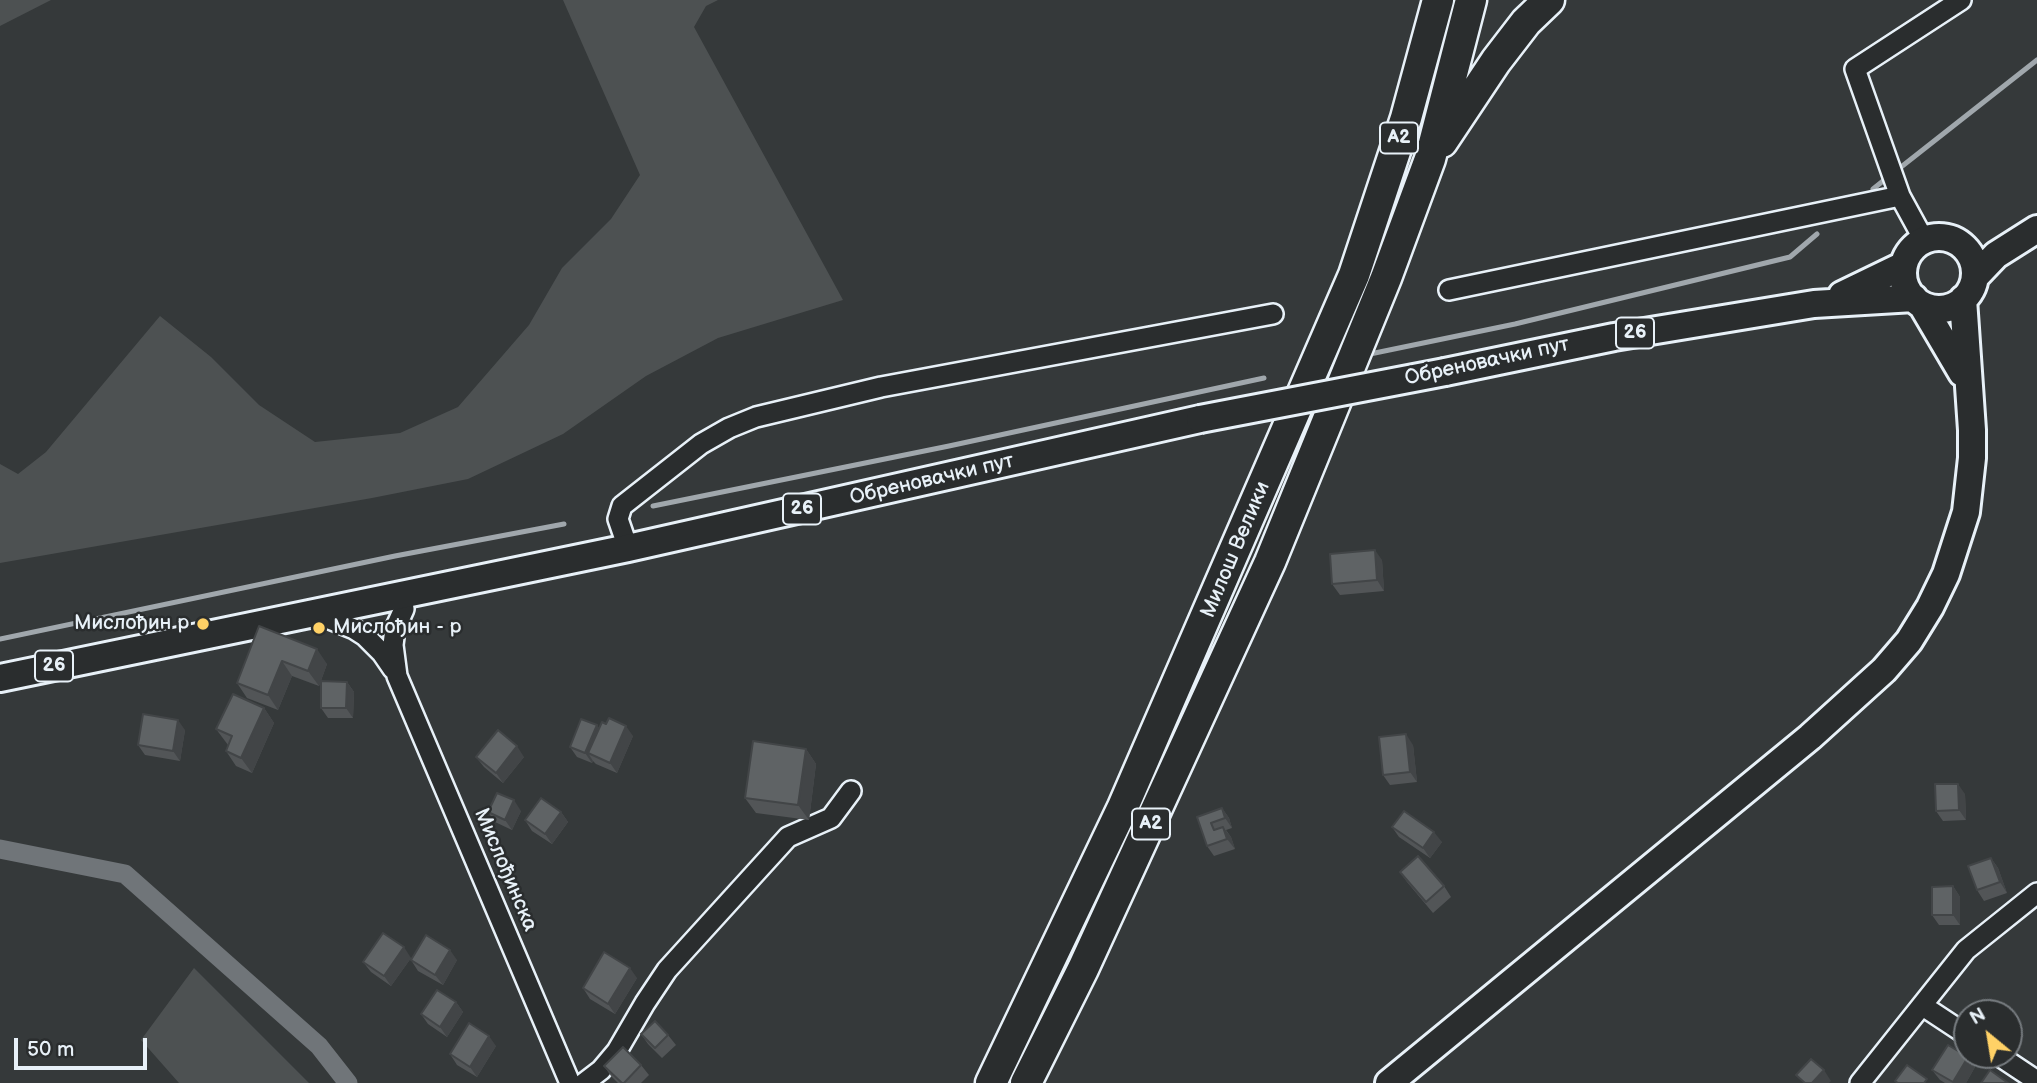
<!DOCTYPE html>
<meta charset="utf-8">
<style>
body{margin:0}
#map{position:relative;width:2037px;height:1083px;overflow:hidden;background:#35393a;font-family:"Balsamiq Sans",sans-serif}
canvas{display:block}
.north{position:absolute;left:1953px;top:999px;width:70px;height:70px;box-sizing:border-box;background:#2a2d2e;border:2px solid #767b7f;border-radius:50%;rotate:330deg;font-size:19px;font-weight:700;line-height:28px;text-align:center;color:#e8f1f8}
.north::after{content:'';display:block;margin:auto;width:24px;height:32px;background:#ffd166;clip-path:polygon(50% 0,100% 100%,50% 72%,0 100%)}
.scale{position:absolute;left:14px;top:1038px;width:133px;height:32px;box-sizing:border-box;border:4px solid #e8f1f8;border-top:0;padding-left:9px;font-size:21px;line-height:24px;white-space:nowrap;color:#e8f1f8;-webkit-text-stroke:5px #2a2d2e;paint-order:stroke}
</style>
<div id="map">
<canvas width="2037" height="1083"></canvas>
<div class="north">N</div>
<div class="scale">50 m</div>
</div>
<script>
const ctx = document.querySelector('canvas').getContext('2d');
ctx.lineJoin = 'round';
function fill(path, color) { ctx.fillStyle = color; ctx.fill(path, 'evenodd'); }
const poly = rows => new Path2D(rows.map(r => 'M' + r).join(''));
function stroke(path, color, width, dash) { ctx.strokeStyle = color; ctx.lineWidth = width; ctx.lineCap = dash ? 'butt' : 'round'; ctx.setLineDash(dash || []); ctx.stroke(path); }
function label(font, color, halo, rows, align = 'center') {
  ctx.font = font + ' "Balsamiq Sans",sans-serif'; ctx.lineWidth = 5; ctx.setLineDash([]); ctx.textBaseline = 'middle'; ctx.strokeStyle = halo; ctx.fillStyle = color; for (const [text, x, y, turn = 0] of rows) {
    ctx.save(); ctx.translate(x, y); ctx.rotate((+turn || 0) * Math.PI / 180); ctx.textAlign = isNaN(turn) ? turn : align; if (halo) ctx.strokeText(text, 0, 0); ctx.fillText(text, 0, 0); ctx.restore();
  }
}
fill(poly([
 [0,0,51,0,0,26],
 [563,0,718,0,706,6,694,27,843,300,718,338,646,376,563,434,468,479,372,498,0,563,0,464,18,474,46,452,160,316,211,357,259,405,315,442,400,433,458,407,529,325,562,268,611,219,640,175],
 [194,968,309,1083,179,1083,141,1040]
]), '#4d5152');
stroke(poly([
 [1896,171,2037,60],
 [1873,189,1888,177],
 [1370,354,1515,324,1790,257,1817,234],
 [653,506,949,446,1264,378],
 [0,639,395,556,564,524]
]), '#a0a7ac', 5);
stroke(poly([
 [0,849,125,874,319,1046,348,1083]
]), '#707579', 19);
const minor = poly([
 [1924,240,1900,196,1855,69,1961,0],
 [1449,290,1900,196],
 [628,548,618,519,622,506,701,444,729,428,756,417,881,387,1273,314],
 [402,597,404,609,395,629,393,645,397,676,570,1083],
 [317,614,354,629,365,636,382,653,393,669],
 [1923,1006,1967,1035],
 [1998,1055,2037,1081],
 [584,1083,601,1070,617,1051,645,1003,667,970,788,837,831,818,851,791],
 [1860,1083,1966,950,2037,893]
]);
const major = poly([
 '1903 273a36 36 0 1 1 72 0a36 36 0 1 1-72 0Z',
 [1975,277,1996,255,2037,229],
 [1842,295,1904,265],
 [1922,305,1962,373],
 [1445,372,1614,337,1814,304,1914,298],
 [0,678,628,548,1200,419],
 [1389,1083,1810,737,1884,670,1909,641,1930,607,1946,574,1966,512,1972,458,1972,430,1963,299]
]);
const highway = poly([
 [1442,142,1496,61,1526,22,1549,0],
 [991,1083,1123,807,1354,275,1406,118,1438,0],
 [1026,1083,1083,969,1270,562,1386,278,1430,159,1471,0]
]);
stroke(minor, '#e8f1f8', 24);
stroke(major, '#e8f1f8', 32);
stroke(highway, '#e8f1f8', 35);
stroke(minor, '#2a2d2e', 19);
stroke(major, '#2a2d2e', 26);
stroke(highway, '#2a2d2e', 30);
const majorBridge = poly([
 [1200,419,1445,372]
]);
stroke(majorBridge, '#e8f1f8', 32, []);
stroke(majorBridge, '#2a2d2e', 26);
fill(poly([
 [1382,560,1384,591,1340,595,1332,584],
 [259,626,327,664,319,686,292,676,278,710,247,698,237,683],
 [347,682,354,692,353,718,328,718,321,708],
 [264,708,274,723,252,773,236,766,226,751,228,745,216,729],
 [597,725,599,729,633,736,617,773,596,764,593,761,592,763,577,757,570,747],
 [185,730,180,761,145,755,138,745],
 [1413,745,1417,782,1390,785,1383,775],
 [806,749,816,764,809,820,756,813,745,798],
 [476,757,524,757,503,783,484,767],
 [1965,794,1966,820,1943,821,1936,811],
 [1222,808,1229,818,1232,828,1226,830,1231,837,1235,849,1214,856,1207,846,1197,817],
 [521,811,512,830,495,822,488,812],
 [561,812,568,822,552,844,532,831,525,820],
 [1392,827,1442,842,1430,858,1399,837],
 [1991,858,1998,868,2007,893,1984,901,1977,890],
 [1400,872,1444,886,1451,897,1433,913,1407,882],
 [1953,886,1960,897,1960,925,1939,925,1932,915],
 [411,958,391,986,371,972,363,962],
 [411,960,457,960,443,985,418,971],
 [637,978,615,1014,590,999,583,988],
 [456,1002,463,1012,447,1037,428,1024,421,1014],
 [641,1034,668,1035,676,1045,662,1058,648,1044],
 [496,1046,477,1077,457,1065,450,1054],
 [1968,1057,1975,1067,1966,1083,1945,1083,1940,1080,1932,1070],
 [641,1065,649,1075,641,1083,618,1083,611,1076,604,1066]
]), '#525557');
fill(poly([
 [1375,550,1382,560,1384,591,1377,580],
 [317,649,327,664,319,686,308,671],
 [282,661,292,676,278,710,268,695],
 [347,682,354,692,353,718,346,708],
 [264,708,274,723,252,773,241,758],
 [178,720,185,730,180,761,173,751],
 [597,725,604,735,588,753,593,761,592,763,585,753],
 [626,726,633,736,617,773,610,763],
 [1406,734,1413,745,1417,782,1410,772],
 [517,746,524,757,503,783,496,773],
 [806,749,816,764,809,820,798,805],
 [1958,784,1965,794,1966,820,1959,810],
 [514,800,521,811,512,830,505,820],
 [1222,808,1229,818,1232,828,1225,818],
 [561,812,568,822,552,844,545,834],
 [1223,827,1231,837,1235,849,1227,839],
 [1434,832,1442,842,1430,858,1423,848],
 [1991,858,1998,868,2007,893,2000,882],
 [1953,886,1960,897,1960,925,1953,915],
 [404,947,411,958,391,986,384,976],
 [450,950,457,960,443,985,435,975],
 [630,968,637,978,615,1014,608,1004],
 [456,1002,463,1012,447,1037,440,1027],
 [489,1036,496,1046,477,1077,470,1067],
 [1968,1057,1975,1067,1966,1083,1953,1083,1953,1082],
 [1824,1070,1831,1081,1829,1083,1812,1083]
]), '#424547');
const building = poly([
 [1375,550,1377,580,1332,584,1330,554,1375,550],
 [259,626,317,649,308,671,282,661,268,695,237,683,259,626],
 [321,681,347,682,346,708,321,708,321,681],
 [233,694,264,708,241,758,226,751,232,736,216,729,233,694],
 [143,714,178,720,173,751,138,745,143,714],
 [609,718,626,726,610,763,588,753,602,722,606,724,609,718],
 [581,719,597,725,585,753,570,747,581,719],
 [498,730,517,746,496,773,476,757,498,730],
 [1406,734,1410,772,1383,775,1379,737,1406,734],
 [753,741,806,749,798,805,745,798,753,741],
 [1935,784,1958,784,1959,810,1936,811,1935,784],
 [497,793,514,800,505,820,488,812,497,793],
 [541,798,561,812,545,834,525,820,541,798],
 [1222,808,1225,818,1211,823,1214,830,1223,827,1227,839,1207,846,1197,817,1222,808],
 [1404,811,1434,832,1423,848,1392,827,1404,811],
 [1418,856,1444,886,1426,902,1400,872,1418,856],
 [1991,858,2000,882,1977,890,1968,866,1991,858],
 [1953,886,1953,915,1932,915,1932,887,1953,886],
 [383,933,404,947,384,976,363,962,383,933],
 [426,935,450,950,435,975,411,960,426,935],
 [604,952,630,968,608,1004,583,988,604,952],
 [437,990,456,1002,440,1027,421,1014,437,990],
 [655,1021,668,1035,655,1048,641,1034,655,1021],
 [469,1023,489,1036,470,1067,450,1054,469,1023],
 [1948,1045,1968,1057,1953,1082,1932,1070,1948,1045],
 [623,1047,641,1065,624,1083,622,1083,604,1066,623,1047],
 [1811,1059,1824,1070,1812,1083,1805,1083,1796,1075,1811,1059],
 [1907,1065,1927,1079,1924,1083,1898,1083,1895,1081,1907,1065],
 [1990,1070,2008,1083,1981,1083,1990,1070]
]);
fill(building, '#5f6365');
stroke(building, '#424547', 2);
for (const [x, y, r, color] of [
 [203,624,7,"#ffd166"],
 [319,628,7,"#ffd166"]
]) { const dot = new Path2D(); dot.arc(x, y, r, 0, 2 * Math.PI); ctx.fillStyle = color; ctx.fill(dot); stroke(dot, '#2a2d2e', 2.5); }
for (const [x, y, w] of [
 [1399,138,38],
 [1635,333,38],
 [802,509,38],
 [54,666,38],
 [1151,824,38]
]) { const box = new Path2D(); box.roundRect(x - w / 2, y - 15.5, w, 31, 5); ctx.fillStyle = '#2a2d2e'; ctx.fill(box); stroke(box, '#e8f1f8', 2); }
label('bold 19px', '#e8f1f8', null, [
 ["A2",1399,138],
 ["26",1635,333],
 ["26",802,509],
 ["26",54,666],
 ["A2",1151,824]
]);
label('21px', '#e8f1f8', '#2a2d2e', [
 ["Обреновачки пут",1487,362,-12],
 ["Обреновачки пут",932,480,-13],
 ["Милош Велики",1236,550,-67],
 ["Мислођинска",505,870,67]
]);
label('21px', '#e8f1f8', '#2a2d2e', [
 ["Мислођин р",189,624],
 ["Мислођин - р",333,628,"left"]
], 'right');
</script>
